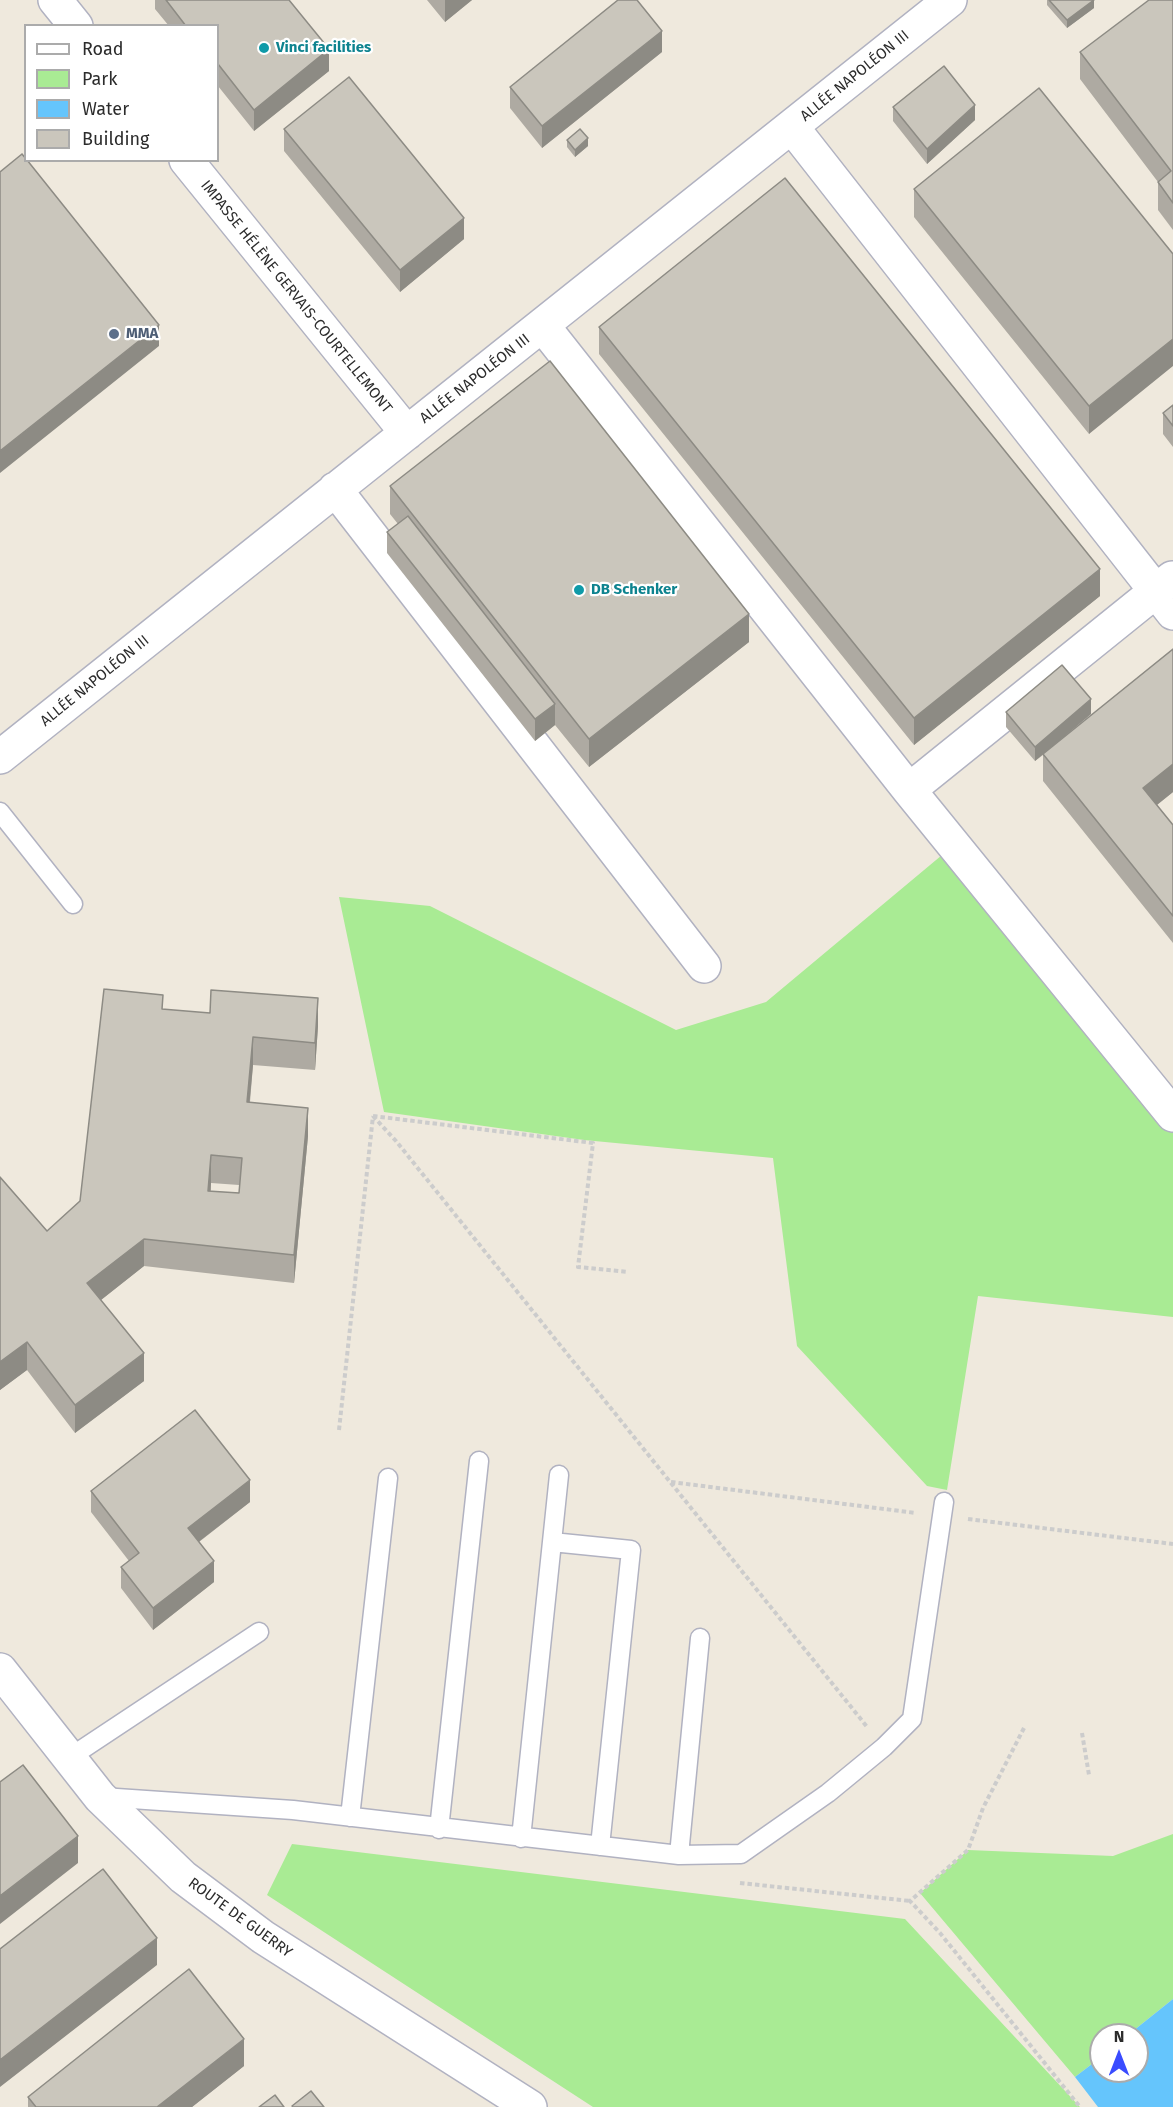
<!DOCTYPE html>
<meta charset="utf-8">
<style>
body{margin:0}
#map{position:relative;width:1173px;height:2107px;overflow:hidden;background:#efe9dd;font-family:"Fira Sans",sans-serif}
canvas{display:block}
.legend{position:absolute;left:24px;top:24px;width:195px;height:138px;box-sizing:border-box;background:#fff;border:2px solid #ababab;margin:0;padding:8px 10px;list-style:none;font-size:18px;color:#2c2c2c}
.legend li{display:flex;align-items:center;gap:12px;height:30px}
.legend b{width:30px;border:2px solid #ababab}
.north{position:absolute;left:1089px;top:2023px;width:60px;height:60px;box-sizing:border-box;background:#fff;border:2px solid #ababab;border-radius:50%;rotate:0deg;font-size:16px;font-weight:700;line-height:24px;text-align:center;color:#2c2c2c}
.north::after{content:'';display:block;margin:auto;width:21px;height:27px;background:#3a4cff;clip-path:polygon(50% 0,100% 100%,50% 72%,0 100%)}
</style>
<div id="map">
<canvas width="1173" height="2107"></canvas>
<ul class="legend">
<li><b style="height:8px;background:#fff"></b>Road</li>
<li><b style="height:16px;background:#a9eb94"></b>Park</li>
<li><b style="height:16px;background:#65c5fc"></b>Water</li>
<li><b style="height:16px;background:#cac6bc"></b>Building</li>
</ul>
<div class="north">N</div>
</div>
<script>
const ctx = document.querySelector('canvas').getContext('2d');
ctx.lineJoin = 'round';
function fill(path, color) { ctx.fillStyle = color; ctx.fill(path, 'evenodd'); }
const poly = rows => new Path2D(rows.map(r => 'M' + r).join(''));
function stroke(path, color, width, dash) { ctx.strokeStyle = color; ctx.lineWidth = width; ctx.lineCap = dash ? 'butt' : 'round'; ctx.setLineDash(dash || []); ctx.stroke(path); }
function label(font, color, halo, rows, align = 'center') {
  ctx.font = font + ' "Fira Sans",sans-serif'; ctx.lineWidth = 4.5; ctx.setLineDash([]); ctx.textBaseline = 'middle'; ctx.strokeStyle = halo; ctx.fillStyle = color; for (const [text, x, y, turn = 0] of rows) {
    ctx.save(); ctx.translate(x, y); ctx.rotate((+turn || 0) * Math.PI / 180); ctx.textAlign = isNaN(turn) ? turn : align; if (halo) ctx.strokeText(text, 0, 0); ctx.fillText(text, 0, 0); ctx.restore();
  }
}
fill(poly([
 [954,845,1173,1115,1173,1317,978,1296,947,1490,927,1486,797,1346,773,1158,584,1140,384,1112,339,897,430,906,676,1030,766,1002],
 [1173,1834,1173,1999,1128,2035,1101,2035,1101,2057,1075,2077,920,1893,968,1850,1113,1856],
 [292,1844,905,1919,1080,2107,593,2107,267,1895]
]), '#a9eb94');
fill(poly([
 [1173,1999,1173,2107,1098,2107,1075,2077,1101,2057,1101,2071,1137,2071,1137,2035,1128,2035]
]), '#65c5fc');
const service = poly([
 [0,812,73,904],
 [552,1542,631,1550,600,1846],
 [69,1758,259,1632],
 [102,1797,293,1810,679,1855,741,1854,828,1793,884,1747,912,1719,944,1502],
 [350,1817,388,1478],
 [439,1829,479,1461],
 [521,1838,559,1475],
 [679,1855,700,1638]
]);
const minor = poly([
 [55,0,76,26],
 [792,127,1173,613],
 [186,160,407,433],
 [543,326,909,790,1173,1115],
 [335,489,704,966],
 [0,757,950,0],
 [909,790,1172,578],
 [0,1670,100,1797,183,1877,263,1937,530,2107]
]);
stroke(service, '#b1b2c1', 21);
stroke(minor, '#b1b2c1', 36);
stroke(poly([
 [373,1116,396,1141,868,1728],
 [373,1116,593,1143,578,1267,628,1272],
 [339,1430,373,1116],
 [671,1482,916,1513],
 [968,1519,1173,1544],
 [1024,1728,983,1808,968,1850,910,1901,940,1933,1080,2107],
 [1082,1733,1089,1775],
 [740,1883,910,1901]
]), '#ccc', 4, [4.5, 3]);
stroke(service, '#fff', 18);
stroke(minor, '#fff', 33);
fill(poly([
 [155,0,289,0,329,71,254,131,218,86,218,26,169,26,155,9],
 [427,0,472,0,445,22],
 [1047,0,1093,0,1094,8,1067,28,1047,5],
 [1173,0,1173,230,1158,210,1158,182,1080,79,1080,52],
 [662,52,542,148,510,108,510,87],
 [893,107,975,120,927,164,893,121],
 [284,129,464,239,400,292,284,151],
 [567,140,588,146,575,157,567,147],
 [914,189,1173,254,1089,434,914,217],
 [599,327,1100,596,914,745,599,354],
 [1173,405,1173,447,1163,434,1163,413],
 [390,486,749,642,589,767,555,725,535,741,387,553,387,532,398,524,390,514],
 [1173,649,1173,792,1157,805,1173,825,1173,943,1043,781,1043,755,1035,761,1006,727,1006,712,1091,714,1064,737],
 [163,1009,318,1026,315,1070,253,1065,250,1102,308,1136,294,1283,144,1266,101,1300,144,1381,75,1433,27,1370,0,1390,0,1177,47,1231,80,1201],
 [211,1183,239,1185,239,1193,211,1191],
 [91,1491,250,1502,199,1542,214,1582,153,1630,121,1588,121,1567,129,1561,91,1512],
 [244,2066,192,2107,28,2107,28,2097]
]), '#aeaaa2');
fill(poly([
 [445,0,472,0,445,22],
 [1094,0,1094,8,1067,28,1067,20],
 [662,31,662,52,542,148,542,126],
 [329,49,329,71,254,131,254,110],
 [975,105,975,120,927,164,927,149],
 [588,138,588,146,575,157,575,150],
 [464,218,464,239,400,292,400,270],
 [159,325,159,346,0,473,0,451],
 [1173,339,1173,366,1089,434,1089,406],
 [1100,569,1100,596,914,745,914,718],
 [749,614,749,642,589,767,589,739],
 [1091,699,1091,714,1035,761,1035,747],
 [555,704,555,725,535,741,535,719],
 [1173,764,1173,792,1143,816,1143,788],
 [318,998,318,1026,315,1070,315,1043],
 [253,1037,253,1065,247,1129,247,1102],
 [308,1108,308,1136,294,1283,294,1255],
 [211,1155,211,1183,208,1218,208,1191],
 [144,1239,144,1266,87,1311,87,1283],
 [27,1342,27,1370,0,1390,0,1362],
 [144,1353,144,1381,75,1433,75,1405],
 [250,1480,250,1502,188,1550,188,1528],
 [214,1561,214,1582,153,1630,153,1608],
 [78,1836,78,1863,0,1924,0,1896],
 [157,1938,157,1965,0,2087,0,2060],
 [244,2039,244,2066,192,2107,157,2107]
]), '#8d8b84');
const building = poly([
 [166,0,289,0,329,49,254,110,218,64,218,26,186,26,166,0],
 [618,0,637,0,662,31,542,126,510,87,618,0],
 [1049,0,1094,0,1067,20,1049,0],
 [1149,0,1173,0,1173,203,1158,182,1171,171,1080,52,1149,0],
 [944,66,975,105,927,149,893,107,944,66],
 [349,77,464,218,400,270,284,129,349,77],
 [1039,88,1173,254,1173,339,1089,406,914,189,1039,88],
 [580,129,588,138,575,150,567,140,580,129],
 [22,154,26,159,26,160,27,160,159,325,0,451,0,172,22,154],
 [785,178,1100,569,914,718,599,327,785,178],
 [550,361,749,614,589,739,390,486,550,361],
 [1173,405,1173,426,1163,413,1173,405],
 [408,516,555,704,535,719,387,532,408,516],
 [1173,649,1173,764,1143,788,1173,825,1173,916,1043,754,1173,649],
 [1062,665,1091,699,1035,747,1006,712,1062,665],
 [104,989,163,995,162,1009,210,1013,211,990,318,998,315,1043,253,1037,247,1102,308,1108,294,1255,144,1239,87,1283,144,1353,75,1405,27,1342,0,1362,0,1177,47,1231,80,1201,104,989],
 [211,1155,242,1158,239,1193,208,1191,211,1155],
 [195,1410,250,1480,188,1528,214,1561,153,1608,121,1567,139,1553,91,1491,195,1410],
 [23,1765,78,1836,0,1896,0,1782,23,1765],
 [103,1869,157,1938,0,2060,0,1949,103,1869],
 [189,1969,244,2039,157,2107,36,2107,28,2097,189,1969],
 [311,2091,324,2107,293,2107,292,2106,311,2091],
 [275,2095,284,2107,259,2107,275,2095]
]);
fill(building, '#cac6bc');
stroke(building, '#8d8b84', 1.5);
for (const [x, y, r, color] of [
 [264,48,6,"#0f9aa8"],
 [114,334,6,"#5c6f8a"],
 [579,590,6,"#0f9aa8"]
]) { const dot = new Path2D(); dot.arc(x, y, r, 0, 2 * Math.PI); ctx.fillStyle = color; ctx.fill(dot); stroke(dot, '#fff', 2); }
label('bold 15px', '#0d838f', '#fff', [
 ["Vinci facilities",276,48],
 ["DB Schenker",591,590]
], 'left');
label('15px', '#2c2c2c', '#fff', [
 ["ALLÉE NAPOLÉON III",855,76,-39],
 ["IMPASSE HÉLÈNE GERVAIS-COURTELLEMONT",296,297,51],
 ["ALLÉE NAPOLÉON III",475,379,-38],
 ["ALLÉE NAPOLÉON III",95,681,-39],
 ["ROUTE DE GUERRY",240,1918,36]
]);
label('bold 15px', '#4e5e75', '#fff', [
 ["MMA",126,334]
], 'left');
</script>
